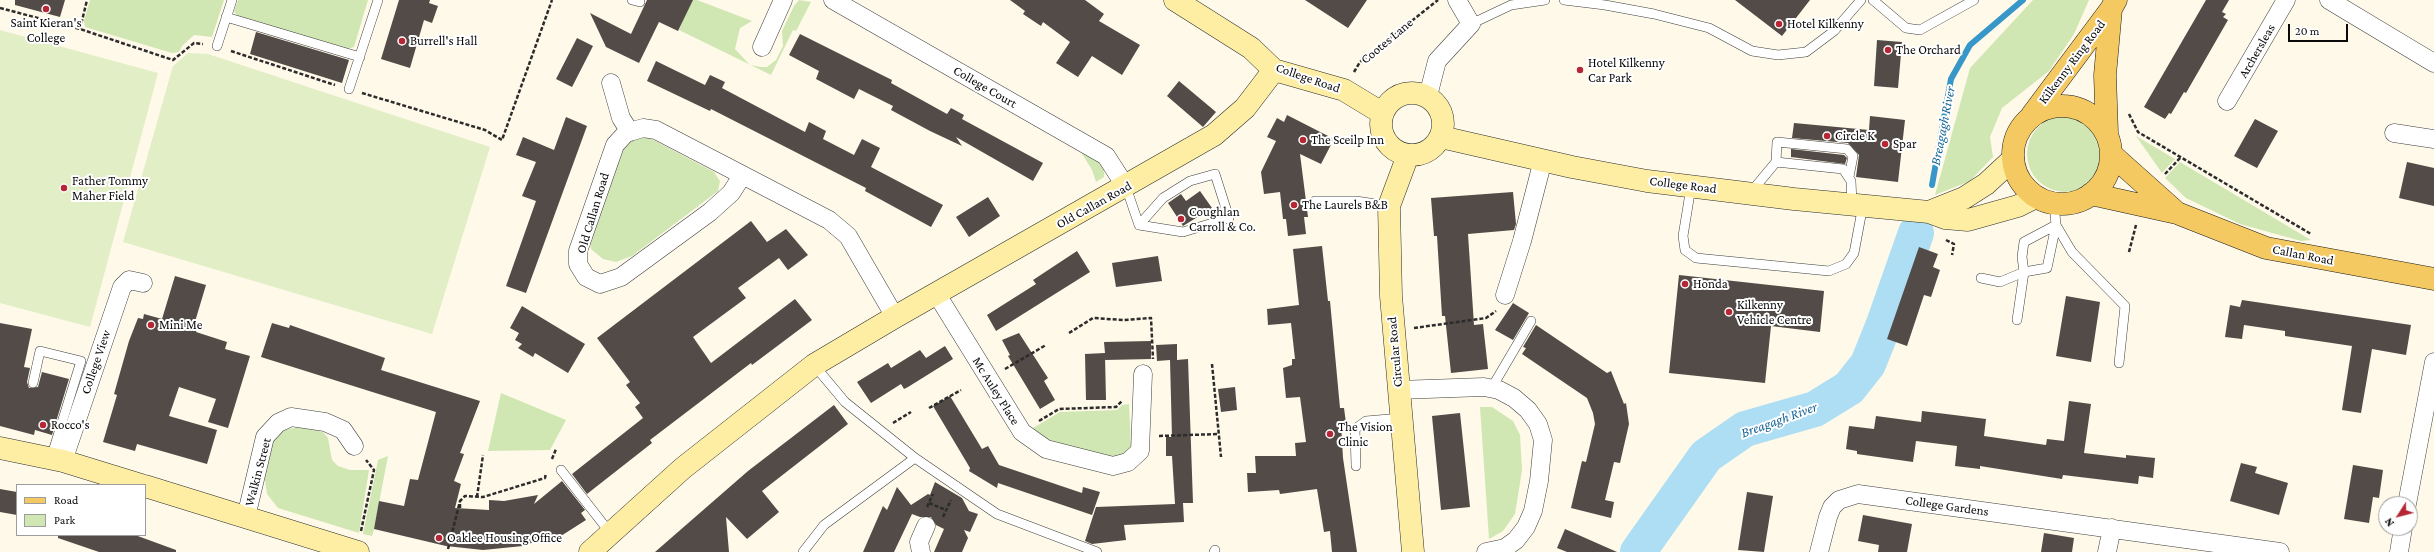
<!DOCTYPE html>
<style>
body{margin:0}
#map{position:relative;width:2434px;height:552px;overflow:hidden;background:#fef9e8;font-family:"Crimson Pro",serif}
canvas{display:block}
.legend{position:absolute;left:16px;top:484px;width:130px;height:52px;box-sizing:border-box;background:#fff;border:1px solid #9d9d9d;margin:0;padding:5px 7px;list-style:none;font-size:12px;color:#0a0a0a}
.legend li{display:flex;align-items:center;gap:8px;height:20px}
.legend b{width:20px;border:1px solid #9d9d9d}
.north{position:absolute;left:2378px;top:496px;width:40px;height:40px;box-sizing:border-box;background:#fff;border:1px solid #9d9d9d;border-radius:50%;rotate:234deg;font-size:11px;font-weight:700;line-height:16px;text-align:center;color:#0a0a0a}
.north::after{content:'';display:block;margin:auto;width:14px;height:18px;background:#b52735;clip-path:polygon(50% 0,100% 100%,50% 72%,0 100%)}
.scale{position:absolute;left:2288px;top:24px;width:60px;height:18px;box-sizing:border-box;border:2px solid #0a0a0a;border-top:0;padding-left:5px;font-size:12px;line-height:14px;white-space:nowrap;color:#0a0a0a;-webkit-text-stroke:3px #fff;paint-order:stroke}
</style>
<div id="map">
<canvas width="2434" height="552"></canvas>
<ul class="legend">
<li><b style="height:5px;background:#f5c961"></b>Road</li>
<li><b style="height:11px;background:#d1e7b3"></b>Park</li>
</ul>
<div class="north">N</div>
<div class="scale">20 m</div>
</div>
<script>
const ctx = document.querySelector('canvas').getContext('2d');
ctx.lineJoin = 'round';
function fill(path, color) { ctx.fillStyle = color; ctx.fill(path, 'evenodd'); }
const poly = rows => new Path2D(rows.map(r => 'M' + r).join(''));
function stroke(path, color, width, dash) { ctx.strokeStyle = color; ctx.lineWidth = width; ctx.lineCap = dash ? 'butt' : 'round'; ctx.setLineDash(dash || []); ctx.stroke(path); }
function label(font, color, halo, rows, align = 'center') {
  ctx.font = font + ' "Crimson Pro",serif'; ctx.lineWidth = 4; ctx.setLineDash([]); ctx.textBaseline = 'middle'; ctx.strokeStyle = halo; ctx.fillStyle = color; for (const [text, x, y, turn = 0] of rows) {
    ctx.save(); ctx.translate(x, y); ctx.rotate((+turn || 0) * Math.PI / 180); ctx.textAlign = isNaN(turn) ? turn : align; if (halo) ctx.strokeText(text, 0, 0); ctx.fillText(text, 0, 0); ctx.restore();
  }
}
fill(poly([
 [90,0,224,0,212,37,194,35,182,46,179,52,172,53,85,27,84,21],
 [238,0,368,0,354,47,348,49,237,16,234,11],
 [692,0,697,0,752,21,740,28,735,49,750,65,761,67,767,67,776,60,783,46,782,31,794,6,799,0,811,2,796,31,793,30,771,75,679,30],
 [2033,0,2089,0,2074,34,2049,71,2002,108,1990,137,1993,157,1970,181,1935,195,1970,68],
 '2027 154a38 38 0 1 1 76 0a38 38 0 1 1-76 0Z',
 [644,135,714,172,720,181,718,191,632,256,616,262,603,259,591,249,589,240,622,150,631,139],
 [2136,136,2175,159,2162,173],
 [1081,152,1097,160,1104,169,1104,177,1096,182,1092,170],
 [2180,162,2311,240,2301,241,2240,224,2186,198,2165,178],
 [501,393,566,420,550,450,488,451],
 [1129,404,1131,446,1127,452,1117,458,1043,439,1028,431,1060,412,1117,410,1122,405],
 [1480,407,1492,407,1513,421,1520,435,1522,470,1515,514,1503,531,1489,539],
 [302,426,323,432,328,438,332,460,338,466,350,470,369,470,359,533,278,508,267,494,264,474,274,439,285,430],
 [388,456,374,529,372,536,363,534,378,460]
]), '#d1e7b3');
fill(poly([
 [0,30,158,73,90,327,0,303],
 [188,53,208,54,490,147,432,334,123,242,173,66]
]), '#e2eec5');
stroke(poly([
 [1932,185,1951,79,1970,45,2023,0]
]), '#3797c9', 6);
stroke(poly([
 [1638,552,1706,456,1745,429,1815,409,1849,388,1868,364,1884,324,1916,233]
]), '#aedef4', 36);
fill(poly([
 [15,0,65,0,60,17,15,5],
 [399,0,430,0,429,3,438,6,432,23,424,20,410,68,381,59],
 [647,0,693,0,678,31,659,22,639,63,606,47,590,13,631,34],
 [1010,0,1085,0,1104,14,1099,21,1140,45,1122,75,1092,56,1078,77,1056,63,1070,42,1043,22,1041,26,1023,14,1025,11],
 [1305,0,1367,0,1348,28],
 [1735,0,1810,0,1782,36],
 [2206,0,2229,0,2222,12,2226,14,2223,17,2228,20,2186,93,2184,92,2171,114,2169,113,2165,119,2144,107],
 [256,32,349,60,342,83,250,54],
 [800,34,892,80,891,83,947,114,951,108,964,115,962,119,1043,163,1033,181,956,137,962,146,930,131,891,110,893,106,859,89,854,99,816,79,819,71,789,55],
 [577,38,593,46,572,87,556,79],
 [1877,40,1902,42,1898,88,1874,86],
 [656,61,705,85,710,75,725,82,722,88,805,132,809,122,826,131,823,139,854,155,862,139,880,148,871,167,943,205,931,227,865,191,866,188,711,109,710,111,647,81],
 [1179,81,1216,112,1203,127,1167,96],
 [1287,115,1334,139,1321,164,1300,154,1308,217,1304,217,1306,234,1288,236,1286,219,1283,219,1280,192,1264,194,1261,172,1276,141,1267,137,1277,118,1284,122],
 [1870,116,1905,120,1898,182,1856,177,1859,155,1848,143,1792,138,1794,123,1869,130],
 [566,117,587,126,526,293,506,286,536,201,522,196,536,162,516,155,523,137,554,150],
 [2255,119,2278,131,2257,168,2234,156],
 [1791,149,1844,155,1847,158,1845,164,1791,157],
 [2407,162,2434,168,2434,206,2399,198],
 [1200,191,1212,208,1183,226,1168,203,1181,194,1186,201],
 [1513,192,1516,224,1514,230,1468,234,1474,325,1483,324,1488,369,1451,373,1445,316,1442,316,1437,236,1434,236,1431,198],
 [988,197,1000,216,969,237,956,217],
 [751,221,767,242,786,229,808,255,788,270,779,258,738,288,746,298,693,337,711,363,795,299,812,320,752,365,751,363,650,440,652,443,587,494,572,474,643,418,635,407,640,403,626,385,630,382,597,338],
 [1322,246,1328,301,1330,301,1340,408,1344,408,1346,423,1341,424,1343,458,1357,552,1332,552,1330,531,1324,532,1317,489,1280,494,1279,490,1248,492,1247,473,1256,473,1255,456,1296,456,1295,443,1306,442,1300,397,1286,398,1283,368,1292,365,1292,359,1295,359,1291,323,1268,325,1267,309,1299,305,1293,249],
 [1919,247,1938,254,1933,267,1940,270,1931,297,1924,295,1907,346,1887,339],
 [1077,251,1090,272,996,331,987,315,1036,284,1033,280],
 [1158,256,1162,281,1116,287,1112,263],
 [1679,275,1824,291,1820,332,1771,326,1765,383,1669,373],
 [175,276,206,285,194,325,198,326,196,332,227,342,225,349,250,356,228,428,208,422,216,399,179,387,169,416,217,430,207,464,137,444,135,451,103,442,117,395,114,394,129,341,138,318,143,319,144,314,162,319],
 [2066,296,2100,302,2091,362,2056,356],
 [2242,300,2411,325,2406,355,2372,349,2361,413,2342,410,2352,346,2285,336,2285,331,2244,325,2242,339,2225,337,2230,305,2240,307],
 [1513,303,1529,313,1513,340,1495,330],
 [522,306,585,344,568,373,535,353,533,357,518,348,522,344,515,340,519,333,510,328],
 [0,323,32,329,24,367,30,368,27,382,29,388,38,387,42,372,69,379,52,435,35,430,34,435,0,426],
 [272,323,289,328,290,325,385,358,381,370,480,401,460,453,464,454,454,481,461,484,455,508,489,510,489,500,504,501,538,495,534,504,562,481,585,510,581,513,586,520,553,541,551,536,523,546,483,550,446,546,374,529,379,501,404,506,410,479,418,480,436,412,261,357],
 [1536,325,1607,373,1611,371,1624,404,1626,403,1629,424,1620,463,1614,462,1605,500,1614,502,1611,518,1571,508,1582,461,1586,462,1595,424,1593,413,1587,398,1522,354,1526,348,1523,347],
 [1019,333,1048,378,1044,381,1055,400,1040,409,1008,356,1010,355,1002,340],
 [1151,341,1151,359,1105,360,1105,356,1106,400,1086,400,1085,354,1105,353,1104,342],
 [1177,344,1177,360,1188,359,1193,503,1183,503,1184,522,1124,525,1126,540,1092,544,1085,541,1096,507,1175,504,1172,456,1166,456,1166,437,1172,437,1170,360,1157,361,1156,345],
 [945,346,953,359,908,387,904,389,901,384,871,403,857,382,888,363,891,368,920,350,926,358],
 [1235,387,1237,410,1221,412,1218,389],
 [950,396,982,449,988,446,999,465,1082,493,1083,487,1100,492,1092,515,998,483,997,488,969,471,970,468,933,406],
 [2069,401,2091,404,2084,453,2126,458,2126,455,2155,458,2153,478,2139,476,2138,484,2063,475,2062,479,1980,466,1980,469,1955,466,1957,446,1916,441,1913,462,1857,454,1857,451,1846,449,1849,426,1874,429,1876,416,1921,422,1922,411,1986,419,1984,436,2046,445,2047,439,2064,441],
 [834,405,848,424,762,491,779,512,747,539,726,517,729,552,655,552,748,471],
 [1460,413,1470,507,1441,510,1432,416],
 [2241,463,2257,467,2255,473,2288,483,2279,515,2230,501],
 [2353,465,2383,470,2379,498,2373,497,2369,523,2344,519],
 [935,482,962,498,969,511,978,514,970,532,964,530,968,538,962,552,934,552,944,529,936,525,931,517,920,517,912,514,894,552,863,552,883,506,887,510,897,487,911,505,928,494,930,495],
 [0,489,17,492,17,515,0,512],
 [1747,492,1773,496,1764,552,1738,550],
 [1863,515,1912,524,1907,552,1878,552,1879,545,1858,541],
 [1565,529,1617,552,1567,552,1557,548],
 [2044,533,2074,538,2072,552,2041,552],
 [58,535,135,535,176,550,176,552,99,552,58,538]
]), '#524b47');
const lane = poly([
 [632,0,640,2],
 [1564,0,1605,5,1654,14,1709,28,1752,51,1778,55,1806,52,1834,31,1861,0],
 [1873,0,1906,28,1920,30,1974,0],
 [226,17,360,57],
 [1471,24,1511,5,1545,0],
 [217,46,232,0],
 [349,89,378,0],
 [1776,162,1777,142,1847,149,1853,156,1849,177],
 [1126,187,1139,225,1183,232,1229,218,1215,174,1190,181,1163,198,1139,225],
 [1691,187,1683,236,1685,250,1696,258,1829,271,1846,264,1854,253,1863,205],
 [1751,192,1776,162,1843,169,1851,181,1852,204],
 [1315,201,1356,201,1389,206],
 [2054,203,2056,225,2072,252,2125,306,2119,363],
 [1981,278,2000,282,2024,272,2022,257,2024,242,2056,225],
 [2017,320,2024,272,2047,268,2056,225],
 [814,365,845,402,915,458,997,514,1097,552],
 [33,383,40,351,81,361,51,458],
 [1491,389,1531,321],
 [1356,466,1355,429,1366,421,1401,418],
 [561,470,611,534],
 [803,552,824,525,915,458],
 [1214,552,1215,550]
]);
const street = poly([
 [833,0,1106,156,1126,187],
 [2329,0,2434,63],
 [762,47,783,0],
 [611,83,621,118,630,132],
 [1428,96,1437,61,1471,24,1457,0],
 [2227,101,2286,0],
 [2394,133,2434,139],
 [742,176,731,193,710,212,621,277,600,284,586,277,578,264,578,251,615,145,626,133,643,128,656,130,829,220,848,236,895,317],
 [936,293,1022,432,1046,449,1113,466,1128,462,1140,451,1143,374],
 [1505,295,1522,241,1543,160],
 [1398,390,1484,387,1499,390,1514,398,1528,410,1538,424,1543,440,1539,481,1533,511,1526,527,1516,540,1505,548,1486,552],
 [63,461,122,287,129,280,143,283],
 [2407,504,2434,362],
 [246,517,265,437,278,423,291,417,325,422,343,430,354,446],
 [921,552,919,542,926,526],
 [1819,552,1828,517,1832,507,1839,500,1858,494,2280,552],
 [2107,552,2112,528],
 [2399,552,2403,528]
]);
const secondary = poly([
 [1175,0,1251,48,1274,70,1344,90,1382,113],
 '1381 124a31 31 0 1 1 62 0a31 31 0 1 1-62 0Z',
 [1441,137,1572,167,1647,181,1794,199,1929,212,1945,218,1968,220,2018,206,2036,197],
 [1408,155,1389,206,1391,296,1413,552],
 [1929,212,1964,198,1986,184,2013,159],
 [0,448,63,461,141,485],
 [145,486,358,552],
 [590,552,683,468,814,365,895,317,1214,135,1245,108,1274,70]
]);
const primary = poly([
 '2013 155a49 49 0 1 1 98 0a49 49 0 1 1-98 0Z',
 [2032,115,2111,9,2116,0],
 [2107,133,2105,75,2111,9],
 [2111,154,2177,213],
 [2091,194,2177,213,2266,248,2434,279]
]);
stroke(lane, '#3d3d3d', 10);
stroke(street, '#3d3d3d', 19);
stroke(secondary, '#2c2c2c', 23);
stroke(primary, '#1b1b1b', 23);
stroke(poly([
 [0,8,80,29,173,60,194,43,203,44],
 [80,29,87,0],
 [231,51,335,85],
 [1354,72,1360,62,1438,0],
 [362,93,485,130,502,140,552,0],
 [2129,114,2138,132,2311,234],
 [2165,174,2181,157],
 [1946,240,1954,244,1952,255],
 [2129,252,2136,225],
 [1414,328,1486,318,1496,311],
 [1069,333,1093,318,1124,320,1151,318,1153,359],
 [1212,364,1221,457],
 [1005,369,1046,345],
 [929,408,961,390],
 [1039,421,1059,409,1116,407,1122,401],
 [893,423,911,412],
 [1159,436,1219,434],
 [552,459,556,449],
 [477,497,483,455],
 [929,503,946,510],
 [927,507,933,494],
 [460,508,460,501,465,496,483,497,545,478,546,473],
 [943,517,951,500],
 [361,531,374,470,366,460],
 [448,549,460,501]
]), '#2c2c2c', 2.5, [4, 2]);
stroke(lane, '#fff', 9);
stroke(street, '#fff', 18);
stroke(secondary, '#fdeea4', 22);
stroke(primary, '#f5c961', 22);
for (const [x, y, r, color] of [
 [46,9,4,"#b52735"],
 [1779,24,4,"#b52735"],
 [402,41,4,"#b52735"],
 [1888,50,4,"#b52735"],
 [1580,70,4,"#b52735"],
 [1827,136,4,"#b52735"],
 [1303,140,4,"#b52735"],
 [1885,144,4,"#b52735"],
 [64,188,4,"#b52735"],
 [1294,205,4,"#b52735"],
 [1181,219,4,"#b52735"],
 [1685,284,4,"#b52735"],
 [1729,312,4,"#b52735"],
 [151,325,4,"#b52735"],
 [43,425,4,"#b52735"],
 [1330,434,4,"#b52735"],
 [439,538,4,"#b52735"]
]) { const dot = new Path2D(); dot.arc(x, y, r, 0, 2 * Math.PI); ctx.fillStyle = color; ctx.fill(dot); stroke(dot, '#fff', 1.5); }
label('13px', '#0a0a0a', '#fff', [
 ["Saint Kieran's",46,23,"center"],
 ["College",46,38,"center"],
 ["Hotel Kilkenny",1787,24],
 ["Burrell's Hall",410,41],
 ["The Orchard",1896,50],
 ["Hotel Kilkenny",1588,63],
 ["Car Park",1588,78],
 ["Circle K",1835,136],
 ["The Sceilp Inn",1311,140],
 ["Spar",1893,144],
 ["Father Tommy",72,181],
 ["Maher Field",72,196],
 ["The Laurels B&B",1302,205],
 ["Coughlan",1189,212],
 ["Carroll & Co.",1189,227],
 ["Honda",1693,284],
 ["Kilkenny",1737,305],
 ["Vehicle Centre",1737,320],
 ["Mini Me",159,325],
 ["Rocco's",51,425],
 ["The Vision",1338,427],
 ["Clinic",1338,442],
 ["Oaklee Housing Office",447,538]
], 'left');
label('13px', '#0a0a0a', '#fff', [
 ["Cootes Lane",1387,41,-40],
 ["Archersleas",2257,51,-60],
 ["Kilkenny Ring Road",2072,62,-53],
 ["College Road",1308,78,19],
 ["College Court",985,87,30],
 ["College Road",1683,185,7],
 ["Old Callan Road",1094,205,-29],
 ["Old Callan Road",593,213,-73],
 ["Callan Road",2303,255,11],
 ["Circular Road",1395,352,-95],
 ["College View",96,362,-71],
 ["Mc Auley Place",996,391,58],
 ["Walkin Street",258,472,-75],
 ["College Gardens",1947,506,8]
]);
label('italic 14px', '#186697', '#fff', [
 ["Breagagh River",1943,126,-79],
 ["Breagagh River",1779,420,-20]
]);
</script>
